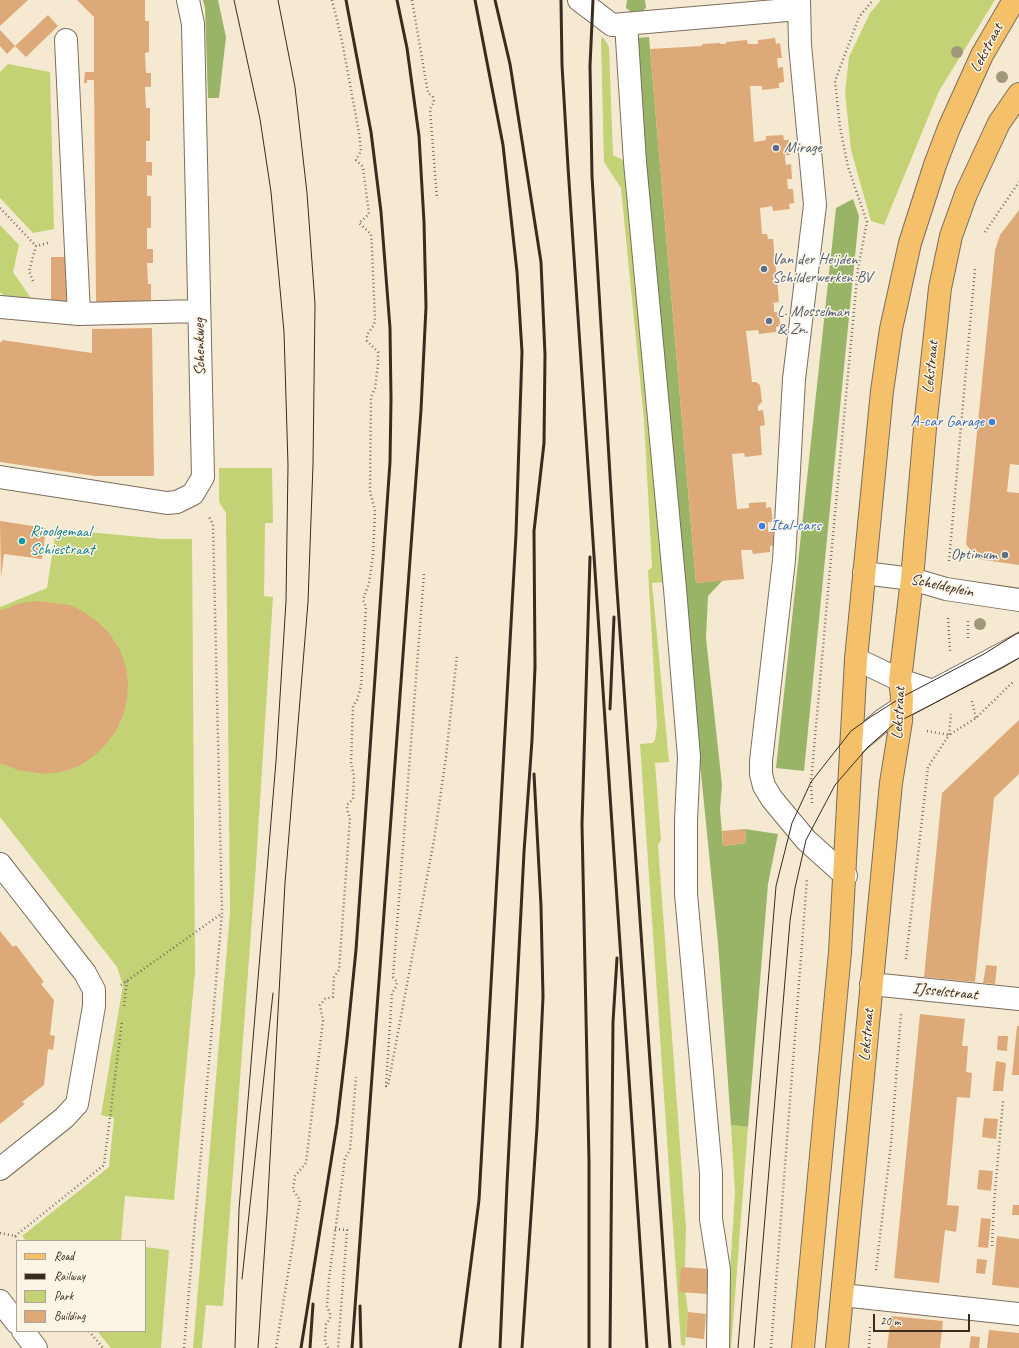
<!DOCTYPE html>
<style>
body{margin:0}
#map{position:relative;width:1019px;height:1348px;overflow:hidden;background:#f5ead1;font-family:Caveat,sans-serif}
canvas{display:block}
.legend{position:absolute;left:16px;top:1240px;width:130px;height:92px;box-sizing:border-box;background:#fcf5e5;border:1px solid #afa495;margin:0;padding:5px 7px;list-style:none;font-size:12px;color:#3b2a1e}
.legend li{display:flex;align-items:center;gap:8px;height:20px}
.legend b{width:20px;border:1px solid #afa495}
.scale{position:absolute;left:873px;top:1314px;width:97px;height:18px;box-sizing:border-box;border:2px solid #3b2a1e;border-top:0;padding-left:5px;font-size:12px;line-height:14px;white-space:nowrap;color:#3b2a1e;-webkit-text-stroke:3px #fcf5e5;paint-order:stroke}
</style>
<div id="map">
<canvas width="1019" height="1348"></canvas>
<ul class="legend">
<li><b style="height:5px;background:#f4c16a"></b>Road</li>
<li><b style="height:5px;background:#3b2a1e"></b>Railway</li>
<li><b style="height:11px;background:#c2d275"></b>Park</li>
<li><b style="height:11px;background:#dda978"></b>Building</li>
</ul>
<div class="scale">20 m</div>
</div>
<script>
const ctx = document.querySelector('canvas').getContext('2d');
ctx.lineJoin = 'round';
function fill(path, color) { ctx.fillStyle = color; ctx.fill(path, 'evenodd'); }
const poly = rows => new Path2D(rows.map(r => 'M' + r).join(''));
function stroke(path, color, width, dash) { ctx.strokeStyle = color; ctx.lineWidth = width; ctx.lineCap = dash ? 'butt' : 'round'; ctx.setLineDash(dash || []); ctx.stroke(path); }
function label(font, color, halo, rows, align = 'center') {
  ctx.font = font + ' Caveat,sans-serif'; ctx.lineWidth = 3; ctx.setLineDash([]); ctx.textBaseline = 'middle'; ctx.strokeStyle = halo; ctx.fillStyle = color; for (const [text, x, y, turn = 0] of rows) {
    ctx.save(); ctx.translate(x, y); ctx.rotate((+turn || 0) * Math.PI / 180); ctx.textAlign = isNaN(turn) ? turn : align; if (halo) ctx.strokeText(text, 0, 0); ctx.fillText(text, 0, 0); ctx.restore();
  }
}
fill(poly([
 [881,0,995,0,939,91,884,225,871,221,851,150,845,92,849,57,870,13],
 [603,37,609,47,613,155,628,163,666,582,652,583,669,762,655,763,661,840,658,845,686,1228,685,1267,682,1267,688,1312,685,1346,681,1345,640,744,653,743,655,740,657,725,648,571,652,567,644,420,621,188,604,162,601,39],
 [8,64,50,72,54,229,33,233,0,198,0,72],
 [0,225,19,245,13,272,33,301,15,305,0,292],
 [219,468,272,468,273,523,265,523,264,596,273,597,255,879,223,1306,206,1305,202,1348,193,1348,230,913,226,513,219,502],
 [56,529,162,539,192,539,195,971,174,1200,125,1196,121,1241,26,1241,22,1236,109,1167,114,1118,101,1115,123,985,117,967,0,817,0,607,47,588],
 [731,1125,748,1127,731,1348,725,1348,735,1193],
 [145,1247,169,1250,161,1348,111,1348,97,1331,145,1331]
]), '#c2d275');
fill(poly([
 [203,0,218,0,226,37,219,98,208,98,205,8],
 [627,0,645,0,646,8,640,13,634,14,626,8],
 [649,37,696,583,723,580,708,596,706,638,722,785,720,809,723,846,746,843,745,829,778,834,768,884,748,1127,731,1125,718,943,672,484,636,38],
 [853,199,859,216,804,771,776,768,836,208]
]), '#99b466');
fill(poly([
 [0,0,28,0,0,26],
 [77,0,145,0,145,21,149,21,149,52,145,53,146,73,151,73,151,87,145,87,146,108,150,108,150,141,146,141,146,162,152,162,152,176,147,175,147,196,151,196,151,228,147,228,147,249,153,249,153,263,147,263,148,284,151,284,151,301,96,303,94,80,87,80,87,83,84,83,85,72,94,72,94,17],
 [48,15,58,26,26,57,15,46],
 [0,30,15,46,7,54,0,46],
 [775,38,776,44,780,43,782,58,777,58,778,68,783,67,784,82,779,83,779,88,762,90,762,86,750,86,754,142,766,140,766,136,783,135,784,140,789,140,790,155,785,155,785,159,786,165,791,164,792,179,787,179,788,189,793,189,794,203,789,204,790,209,773,211,772,206,760,208,762,234,767,234,768,239,773,239,779,302,773,303,774,306,774,312,779,312,780,326,776,327,776,332,759,334,758,330,746,331,752,382,756,382,760,385,762,402,758,406,758,411,763,410,765,425,760,426,762,455,745,457,744,453,732,454,737,509,749,508,749,503,766,502,766,508,771,507,773,522,768,522,768,532,773,532,775,546,770,546,770,552,753,554,752,550,741,550,744,579,696,583,650,49,702,46,702,44,720,43,720,44,726,44,726,42,747,40,748,44,758,44,758,40],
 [1019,210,1019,465,1010,464,1007,492,1019,493,1019,565,977,559,966,544,995,250,1000,235],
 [51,257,66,257,66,302,51,302],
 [152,328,154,476,95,476,0,462,0,342,2,342,2,340,92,353,92,329],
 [0,521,46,528,42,559,4,554,1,578],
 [37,601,70,605,82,611,98,622,109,633,120,650,126,668,128,683,127,699,123,716,116,731,106,744,95,755,81,765,65,771,46,774,18,770,0,763,0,611,21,603],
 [1019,720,1019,774,994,798,975,982,924,977,942,793],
 [745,829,746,843,723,846,722,831],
 [0,931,13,947,16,945,44,982,41,984,54,1000,50,1035,55,1036,53,1050,48,1049,44,1085,22,1102,25,1104,0,1124],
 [986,965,997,966,995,984,983,983],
 [920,1014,965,1019,962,1046,968,1046,966,1072,972,1073,970,1098,957,1097,947,1205,959,1206,956,1232,945,1230,939,1283,894,1278],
 [1017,1026,1019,1026,1019,1075,1012,1075],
 [998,1036,1008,1036,1007,1051,997,1050],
 [996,1061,1006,1063,1003,1091,993,1091],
 [984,1118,998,1119,996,1139,982,1137],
 [979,1170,993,1171,991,1191,977,1189],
 [1013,1205,1019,1205,1019,1215,1012,1215],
 [981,1218,991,1219,988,1248,978,1247],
 [997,1236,1019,1239,1019,1288,992,1285],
 [977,1259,987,1260,985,1274,976,1273],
 [681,1267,709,1269,707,1294,679,1292],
 [688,1312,706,1314,704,1339,686,1337],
 [891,1316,943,1321,940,1348,887,1348],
 [989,1330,1019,1333,1019,1348,987,1348],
 [971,1336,980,1337,979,1348,969,1348]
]), '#dda978');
const minor = poly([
 [579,0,612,25,799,9],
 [799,0,800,45,815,205,794,379,784,560,761,761,761,774,764,786,772,799,806,840,846,876],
 [626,24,635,162,675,589,689,757,686,820,686,894,711,1173,711,1219,719,1270,718,1348],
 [66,40,79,314],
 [0,307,79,314,199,311],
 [0,477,167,503,177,502,193,494,203,477,193,24,188,0],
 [864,573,912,579,946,589,1019,600],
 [856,659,900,680,933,691],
 [851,747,883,720,901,708,1019,645],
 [0,864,85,973,94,990,94,1006,77,1104,64,1118,0,1169],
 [871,984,1019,999],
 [842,1295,1019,1314],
 [0,1301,17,1323],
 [23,1331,36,1348]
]);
const major = poly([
 [803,1348,840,952,856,659,882,391,891,329,910,243,935,165,949,128,982,55,1014,0],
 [837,1348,891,783,901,721,902,697,900,680,912,579,925,428,940,288,951,236,966,194,999,123,1019,94]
]);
stroke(minor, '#7c6d5d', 24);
stroke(major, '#7c6d5d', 24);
stroke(poly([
 [412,0,428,93,433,97,434,102,430,109,437,199],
 [0,208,36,246],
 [985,232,1019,182],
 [33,281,29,271,36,246,48,243],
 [949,561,975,269],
 [424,574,393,977,397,982,396,987,392,993,386,1086,388,1086,434,840,446,757,457,655],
 [948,618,950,651],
 [968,621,968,640],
 [972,701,976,718],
 [927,731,949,735,976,718,1013,682],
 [812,803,811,782,832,546,858,268,867,222,848,167,840,127,835,81,859,17,873,0],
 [906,959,928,767,949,735,951,714],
 [121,985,221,914],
 [124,1006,127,980],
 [335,1229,347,1230,338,1348],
 [0,1233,15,1236,18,1241],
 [15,1236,104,1165,122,1021],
 [992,1246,994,1204,1003,1101],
 [876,1270,891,1144,901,1014],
 [89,1331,103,1348],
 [184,1348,222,913,213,524,209,517],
 [276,1348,300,1200,293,1190,295,1176,306,1163,323,1021,320,1005,325,999,333,997,334,977,339,970,350,818,347,810,347,805,353,799,354,775,351,764,353,706,357,700,361,686,366,607,363,600,369,583,373,555,375,510,370,492,371,397,375,388,378,364,378,352,367,341,367,335,374,325,375,320,372,250,371,234,359,223,369,214,363,167,356,160,361,151,359,133,342,41,332,0],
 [328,1348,325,1342,326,1324,330,1319,330,1313,327,1307,329,1278,345,1158,350,1150,356,1077],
 [771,1348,807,879],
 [869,1348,870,1327]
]), '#7c6d5d', 2.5, [1, 3]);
stroke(minor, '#fff', 22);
stroke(major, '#f4c16a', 22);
stroke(poly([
 [234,0,260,119,271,192,284,332,288,465,286,601,276,761,239,1209,235,1348],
 [242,1279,273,993],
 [258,1348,267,1214,285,883,308,602,313,464,315,304,307,193,295,87,278,0],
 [738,1348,776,886,792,823,811,782,851,731,872,716,902,697,984,654,1019,632],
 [754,1348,790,921,795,888,806,840,835,785,868,747,894,724,1002,668,1019,658]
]), '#3b2a1e', 1);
stroke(poly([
 [495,0,510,64,541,262,545,355,544,443,534,531,535,667,532,740,524,852,507,1184,500,1348],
 [561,0,562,65,568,167,647,1348],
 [593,0,590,66,592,176,616,575,670,1348],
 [610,709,614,617],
 [360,1306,361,1348],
 [301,1348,337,1124,347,1039,356,950,390,462,391,399,390,328,381,212,371,132,346,0],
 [310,1348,313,1304],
 [352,1348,421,410,426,307,424,222,419,136,407,48,397,0],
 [460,1348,479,1200,516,534,522,352,517,272,503,145,475,0],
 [522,1348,537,1127,543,997,541,906,534,774],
 [589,1348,589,1161,582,824,590,557],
 [610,1348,613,1022,617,958]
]), '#3b2a1e', 3);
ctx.fillStyle = '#a1987b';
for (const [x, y] of [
 [957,52],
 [1002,77],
 [980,624]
]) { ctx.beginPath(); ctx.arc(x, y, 6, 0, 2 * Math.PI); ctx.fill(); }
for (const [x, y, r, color] of [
 [776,148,4,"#5c6f8a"],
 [764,269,4,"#5c6f8a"],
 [769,321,4,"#5c6f8a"],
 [992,422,4,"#3f7fe0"],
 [762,526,4,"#3f7fe0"],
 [22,541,4,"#0f9aa8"],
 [1005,555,4,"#5c6f8a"]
]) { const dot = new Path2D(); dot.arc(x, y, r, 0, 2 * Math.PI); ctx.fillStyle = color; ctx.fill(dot); stroke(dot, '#fcf5e5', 1.5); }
label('16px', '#3b2a1e', '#fcf5e5', [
 ["Lekstraat",987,48,-62],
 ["Schenkweg",200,347,-91],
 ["Lekstraat",931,367,-84],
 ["Scheldeplein",942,586,12],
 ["Lekstraat",899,713,-87],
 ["IJsselstraat",945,992,6],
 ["Lekstraat",867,1035,-85]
]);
label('16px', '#4e5e75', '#fcf5e5', [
 ["Mirage",784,148],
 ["Van der Heijden",772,260],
 ["Schilderwerken BV",772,278],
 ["L. Mosselman",777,312],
 ["& Zn.",777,330],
 ["Optimum",997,555,"right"]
], 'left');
label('16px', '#366cbe', '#fcf5e5', [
 ["A-car Garage",984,422],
 ["Ital-cars",770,526,"left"]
], 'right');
label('16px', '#0d838f', '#fcf5e5', [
 ["Rioolgemaal",30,532],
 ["Schiestraat",30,550]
], 'left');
</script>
